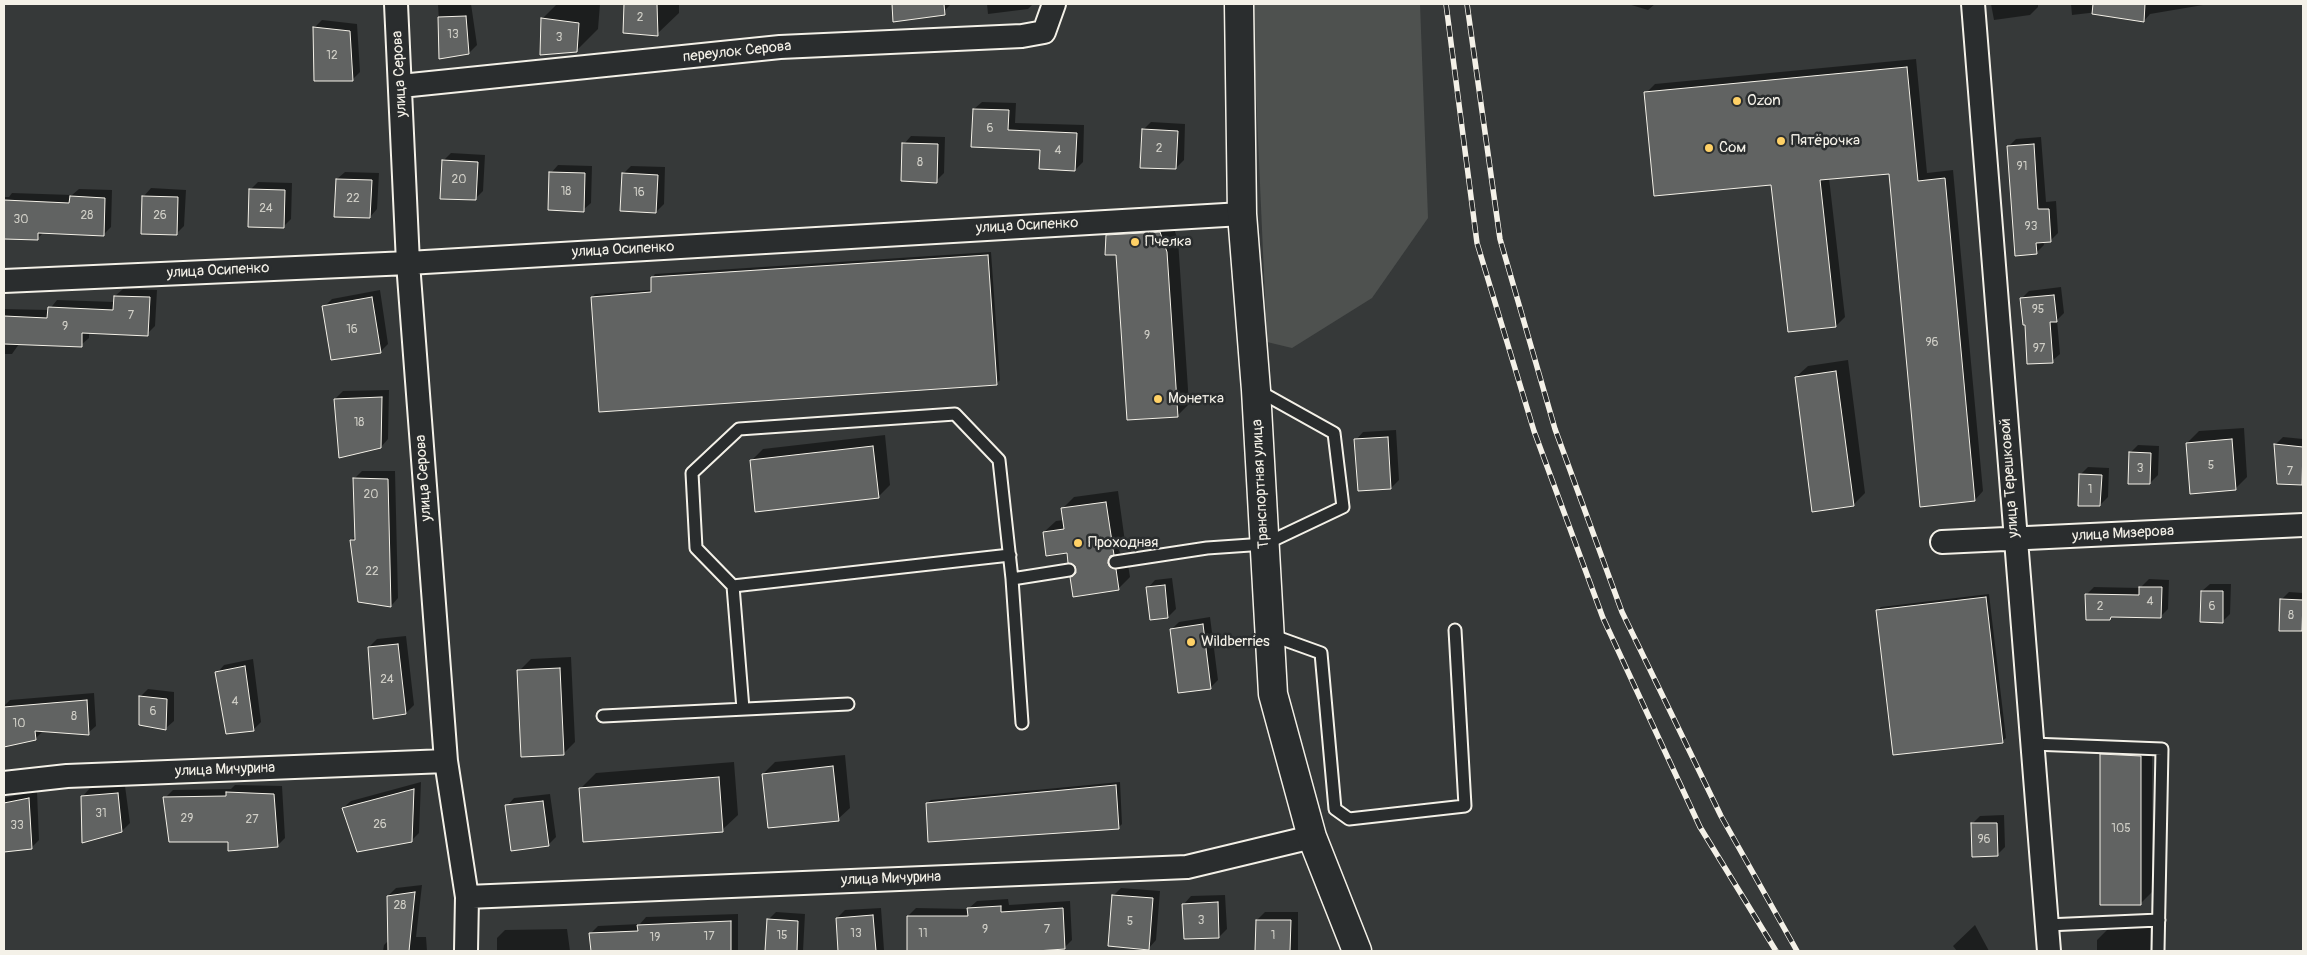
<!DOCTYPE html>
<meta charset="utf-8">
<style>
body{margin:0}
#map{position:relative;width:2307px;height:955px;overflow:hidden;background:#363939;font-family:Pangolin,sans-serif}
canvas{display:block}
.frame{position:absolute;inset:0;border:5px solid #f4f1e8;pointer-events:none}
</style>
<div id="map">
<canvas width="2307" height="955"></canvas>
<div class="frame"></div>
</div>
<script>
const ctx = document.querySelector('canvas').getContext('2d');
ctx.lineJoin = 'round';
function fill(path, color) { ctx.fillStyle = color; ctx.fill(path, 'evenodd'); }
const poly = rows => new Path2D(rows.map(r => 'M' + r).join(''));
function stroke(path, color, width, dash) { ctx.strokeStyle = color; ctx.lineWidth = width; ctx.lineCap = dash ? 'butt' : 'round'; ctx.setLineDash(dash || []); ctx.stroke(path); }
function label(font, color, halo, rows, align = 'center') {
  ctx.font = font + ' Pangolin,sans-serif'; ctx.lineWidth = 5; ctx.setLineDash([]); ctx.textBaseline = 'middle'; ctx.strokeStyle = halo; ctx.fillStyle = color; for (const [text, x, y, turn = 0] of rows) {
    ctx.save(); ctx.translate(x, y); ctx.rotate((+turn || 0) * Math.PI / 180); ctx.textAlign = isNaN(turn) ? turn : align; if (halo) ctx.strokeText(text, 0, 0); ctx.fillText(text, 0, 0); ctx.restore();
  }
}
fill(poly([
 [1252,4,1420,4,1428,218,1372,298,1292,348,1267,342]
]), '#4e514f');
fill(poly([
 [438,4,471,4,477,45,469,53,441,57],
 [557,4,600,4,598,29,576,51,543,18],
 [625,4,679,4,679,13,657,34,624,32],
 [893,4,951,4,941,14,894,21],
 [987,4,1033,4,1028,9,988,14],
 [1628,4,1655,4,1648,10],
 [1991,4,2038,4,2038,7,2030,15,1994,20],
 [2071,4,2209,4,2150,14,2144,21,2124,9,2072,15],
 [322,20,357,24,360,72,352,80,314,28],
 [1916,59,1927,173,1953,170,1983,491,1975,500,1890,172,1829,178,1845,317,1836,326,1789,331,1772,184,1646,93,1655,84],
 [982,102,1016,103,1015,123,1084,125,1083,162,1075,170,1041,149,972,146,974,109],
 [1151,122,1185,124,1184,160,1176,168,1143,130],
 [911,136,945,137,944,173,936,181,904,144],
 [2041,137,2046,202,2056,201,2058,233,2050,241,2043,242,2044,245,2036,253,2008,147,2016,139],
 [451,153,485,155,483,191,475,199,443,161],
 [558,165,592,166,591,203,583,210,551,173],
 [631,166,665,167,664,204,656,212,623,174],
 [345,172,379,173,377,209,370,217,337,179],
 [258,182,292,183,291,219,283,227,251,189],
 [151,188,186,190,184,226,176,234,144,196],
 [79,189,112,190,111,227,103,235,44,232,37,239,4,237,4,197,9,197,12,193,72,195],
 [1171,221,1178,240,1189,404,1178,415,1117,253,1107,236,1118,224],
 [991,252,1000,380,996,384,592,297,595,294,652,290,652,278,655,274],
 [2061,287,2064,313,2057,320,2060,354,2052,361,2026,324,2021,299,2029,291],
 [123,289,157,290,155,326,147,334,89,332,89,338,81,345,19,344,12,354,4,354,4,309,49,310,57,300,115,302,115,296],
 [380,290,388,344,380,352,324,307,332,299],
 [1848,360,1865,493,1853,505,1796,377,1808,366],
 [389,390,388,439,381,447,335,399,343,391],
 [2244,428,2247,477,2235,489,2187,443,2199,431],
 [1396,430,1399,480,1391,488,1356,440,1363,432],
 [885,435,890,485,878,497,751,461,763,449],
 [2283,437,2303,439,2302,483,2275,445],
 [2138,445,2159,446,2158,475,2150,483,2130,453],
 [2088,467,2109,468,2108,497,2100,505,2080,475],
 [362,471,395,471,398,598,391,606,351,540,356,536,354,479],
 [1118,491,1125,542,1119,550,1121,555,1127,558,1130,577,1118,589,1077,572,1076,565,1068,552,1044,532,1056,521,1064,520,1062,509,1074,497],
 [1172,578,1176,609,1168,617,1148,588,1155,580],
 [2149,579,2169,580,2168,609,2160,617,2113,616,2110,619,2087,594,2094,587,2140,588],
 [2210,584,2231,584,2230,614,2222,622,2202,591],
 [2289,592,2303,593,2303,628,2301,630,2281,600],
 [1989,594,2006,738,2002,741,1878,610,1881,607],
 [1210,617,1218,680,1210,688,1171,630,1179,622],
 [406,636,414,705,406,713,369,647,377,639],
 [571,657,575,742,563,754,519,671,531,659],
 [253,659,261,722,253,730,217,673,224,665],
 [148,689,174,692,174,721,166,728,140,697],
 [94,693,96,726,88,733,43,731,35,739,4,746,4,706,10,700],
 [2113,743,2152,744,2152,892,2140,904,2102,755],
 [845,755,850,808,838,819,763,774,775,762],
 [734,762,738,815,722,830,581,788,596,773],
 [421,782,419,833,411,841,343,808,351,801],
 [1120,782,1122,824,1118,828,927,803,931,800],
 [235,785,282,786,285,838,277,846,229,840,165,798,173,790,231,789],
 [125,786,130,823,122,831,83,796,90,788],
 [37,791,39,840,31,848,4,851,4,798],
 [550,794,556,837,548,845,507,806,514,798],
 [2004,815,2005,847,1997,855,1972,824,1980,816],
 [422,885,416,937,426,937,427,951,383,951,384,945,389,940,388,896,396,888],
 [1121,888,1160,891,1156,940,1149,948,1113,896],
 [1225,895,1227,929,1219,937,1184,904,1191,896],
 [1008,899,1009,905,1070,901,1072,940,1064,948,1026,951,908,951,908,916,916,908,968,909,977,901],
 [881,908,884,950,882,951,839,951,837,918,845,910],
 [776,912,805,914,803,951,767,951,768,920],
 [1265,912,1298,912,1298,951,1257,951,1257,920],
 [738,914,738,951,592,951,591,933,598,926,640,924,646,917],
 [1975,925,1989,951,1957,951,1953,946],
 [2109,928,2150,928,2150,951,2097,951,2097,940],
 [567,929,570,951,497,951,497,938,505,930]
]), '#0007');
const building = poly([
 [624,4,657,4,658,36,623,33,624,4],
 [892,4,944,4,945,15,893,22,892,4],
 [2093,4,2145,4,2144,22,2092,14,2093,4],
 [466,16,469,54,439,59,438,17,466,16],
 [541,18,579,23,577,52,540,55,541,18],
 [313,27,350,31,353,81,314,81,313,27],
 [1907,67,1918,181,1945,178,1975,501,1920,507,1889,174,1820,180,1836,327,1788,332,1771,185,1654,196,1644,92,1907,67],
 [973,109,1009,110,1008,130,1077,133,1075,171,1039,169,1040,150,971,147,973,109],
 [1142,129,1178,131,1176,169,1140,168,1142,129],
 [902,143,938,144,937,183,901,181,902,143],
 [2034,144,2038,209,2049,209,2051,242,2036,243,2037,254,2015,256,2007,146,2034,144],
 [442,160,478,162,476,200,440,199,442,160],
 [549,172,585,173,584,212,548,210,549,172],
 [622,173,658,175,656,213,620,211,622,173],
 [336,179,372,180,370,218,334,217,336,179],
 [249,189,285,190,284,228,248,227,249,189],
 [70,196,105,198,104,236,38,233,38,240,4,239,4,200,69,203,70,196],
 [142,196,178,197,177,235,141,234,142,196],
 [1160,232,1167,252,1178,417,1127,420,1116,255,1105,255,1106,235,1160,232],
 [988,255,997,385,599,412,591,297,651,292,651,277,988,255],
 [2054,295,2057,322,2050,322,2053,363,2027,364,2025,325,2023,325,2020,298,2054,295],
 [114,296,150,297,148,336,82,333,82,347,4,344,4,316,47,318,48,307,113,310,114,296],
 [372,297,381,353,331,360,322,306,372,297],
 [1836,371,1854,506,1812,512,1795,377,1836,371],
 [382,397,381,448,339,458,334,399,382,397],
 [1388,437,1391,489,1358,491,1354,439,1388,437],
 [2232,439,2236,490,2190,494,2186,443,2232,439],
 [2274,444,2303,447,2302,485,2277,484,2274,444],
 [873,446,879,498,755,512,750,460,873,446],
 [2129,452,2151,453,2150,484,2128,484,2129,452],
 [2079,474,2102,475,2100,506,2078,506,2079,474],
 [353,478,388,479,391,607,358,602,350,540,355,540,353,478],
 [1106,502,1114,555,1110,556,1108,563,1110,567,1116,569,1119,590,1073,597,1070,577,1076,573,1075,566,1068,563,1067,553,1046,556,1043,532,1064,529,1061,508,1106,502],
 [1165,585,1168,618,1150,620,1146,587,1165,585],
 [2139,587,2162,587,2161,618,2111,617,2110,620,2086,620,2085,594,2139,595,2139,587],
 [2201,591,2223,591,2223,623,2200,622,2201,591],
 [1986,597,2003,743,1893,755,1876,610,1986,597],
 [2280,599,2303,600,2302,631,2279,631,2280,599],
 [1203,624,1211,689,1178,693,1170,629,1203,624],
 [398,644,406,714,373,719,368,647,398,644],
 [245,666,254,731,226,734,215,672,245,666],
 [560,668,564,755,521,757,517,670,560,668],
 [139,696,167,699,166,730,139,725,139,696],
 [87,700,89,735,35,731,36,740,4,747,4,707,87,700],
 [2100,754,2141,756,2141,905,2100,905,2100,754],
 [833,766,839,821,768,828,762,774,833,766],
 [719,777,723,832,583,842,579,788,719,777],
 [1116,785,1119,829,928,842,926,803,1116,785],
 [414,789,412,842,357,852,342,808,414,789],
 [226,792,274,794,278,847,228,851,228,842,169,842,163,797,226,796,226,792],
 [118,793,122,832,82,843,81,796,118,793],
 [29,798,32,849,4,852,4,803,29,798],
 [543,801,549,846,511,851,505,805,543,801],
 [1971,823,1997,823,1998,856,1972,857,1971,823],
 [415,892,409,951,388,951,387,896,415,892],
 [1112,895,1153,898,1149,950,1108,946,1112,895],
 [1218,902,1219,938,1184,939,1182,904,1218,902],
 [1001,906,1001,912,1063,908,1065,949,1036,951,907,951,907,916,968,916,967,908,1001,906],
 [873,915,876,951,838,951,836,918,873,915],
 [767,919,798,921,797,951,765,951,767,919],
 [1256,920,1291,920,1290,951,1255,951,1256,920],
 [731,921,731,951,591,951,589,933,638,931,637,925,731,921]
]);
fill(building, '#616362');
stroke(building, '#f4f1e8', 1);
const service = poly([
 [1115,562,1207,548,1265,544,1343,507,1334,433,1257,390],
 [1012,579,1069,570],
 [733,586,1010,555],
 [1271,635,1321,653,1335,809,1349,819,1465,806,1455,630],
 [743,709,733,586,696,548,692,473,739,429,955,414,999,460,1012,579,1022,723],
 [603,716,848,704],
 [2032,744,2162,749,2158,951],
 [2047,925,2159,920]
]);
const minor = poly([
 [396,4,408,263,446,761,467,897,466,951],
 [1973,4,2049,951],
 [401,86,780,47,1022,36,1044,32,1054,4],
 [4,281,408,263,1242,214],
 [1942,542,2303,525],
 [4,783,67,776,446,761],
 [467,897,1187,867,1312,837]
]);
const secondary = poly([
 [1239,4,1242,214,1256,390,1273,694,1312,837,1357,951]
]);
stroke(service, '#f4f1e8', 15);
stroke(minor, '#f4f1e8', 26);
stroke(secondary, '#f4f1e8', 31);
stroke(service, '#2a2d2e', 11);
stroke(minor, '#2a2d2e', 22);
stroke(secondary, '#2a2d2e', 28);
const rail = poly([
 [1446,4,1477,243,1534,431,1603,618,1700,827,1776,951],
 [1467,4,1500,239,1555,429,1622,612,1721,816,1797,951]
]);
stroke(rail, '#f4f1e8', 5.5);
stroke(rail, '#2a2d2e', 4, [11]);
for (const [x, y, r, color] of [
 [1737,101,5,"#ffd166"],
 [1781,141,5,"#ffd166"],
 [1709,148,5,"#ffd166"],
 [1135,242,5,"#ffd166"],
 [1158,399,5,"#ffd166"],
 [1078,543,5,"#ffd166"],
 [1191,642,5,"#ffd166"]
]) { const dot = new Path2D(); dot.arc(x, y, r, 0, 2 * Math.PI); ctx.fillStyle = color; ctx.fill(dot); stroke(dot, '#2a2d2e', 2); }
label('12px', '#cfcec6', null, [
 ["2",640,18],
 ["13",453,35],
 ["3",559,38],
 ["12",332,56],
 ["6",990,129],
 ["2",1159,149],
 ["4",1058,151],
 ["8",920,163],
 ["91",2022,167],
 ["20",459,180],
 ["18",566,192],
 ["16",639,193],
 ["22",353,199],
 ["24",266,209],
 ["28",87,216],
 ["26",160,216],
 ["30",21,220],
 ["93",2031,227],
 ["95",2038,310],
 ["7",131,316],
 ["9",65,327],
 ["16",352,330],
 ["9",1147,336],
 ["96",1932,343],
 ["97",2039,349],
 ["18",359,423],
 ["5",2211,466],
 ["3",2140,469],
 ["7",2290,472],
 ["1",2090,490],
 ["20",371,495],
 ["22",372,572],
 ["4",2150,602],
 ["2",2100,607],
 ["6",2212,607],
 ["8",2291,616],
 ["24",387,680],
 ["4",235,702],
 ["6",153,712],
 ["8",74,717],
 ["10",19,724],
 ["31",101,814],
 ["29",187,819],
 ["27",252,820],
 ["26",380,825],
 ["33",17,826],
 ["105",2121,829],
 ["96",1984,840],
 ["28",400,906],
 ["3",1201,921],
 ["5",1130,922],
 ["9",985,930],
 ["7",1047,930],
 ["13",856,934],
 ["11",923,934],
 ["15",782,936],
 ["1",1273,936],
 ["17",709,937],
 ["19",655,938]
]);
label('15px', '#f4f1e8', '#2a2d2e', [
 ["переулок Серова",737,52,-6],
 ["улица Серова",400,74,-93],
 ["улица Осипенко",1027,226,-3],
 ["улица Осипенко",623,250,-3],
 ["улица Осипенко",218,271,-3],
 ["улица Серова",424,478,-94],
 ["улица Терешковой",2010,478,-94],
 ["Транспортная улица",1261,484,-93],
 ["улица Мизерова",2123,534,-3],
 ["улица Мичурина",225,770,-2],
 ["улица Мичурина",891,879,-2]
]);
label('15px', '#f4f1e8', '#2a2d2e', [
 ["Ozon",1747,101],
 ["Пятёрочка",1791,141],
 ["Сом",1719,148],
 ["Пчелка",1145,242],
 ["Монетка",1168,399],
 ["Проходная",1088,543],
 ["Wildberries",1201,642]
], 'left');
</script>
